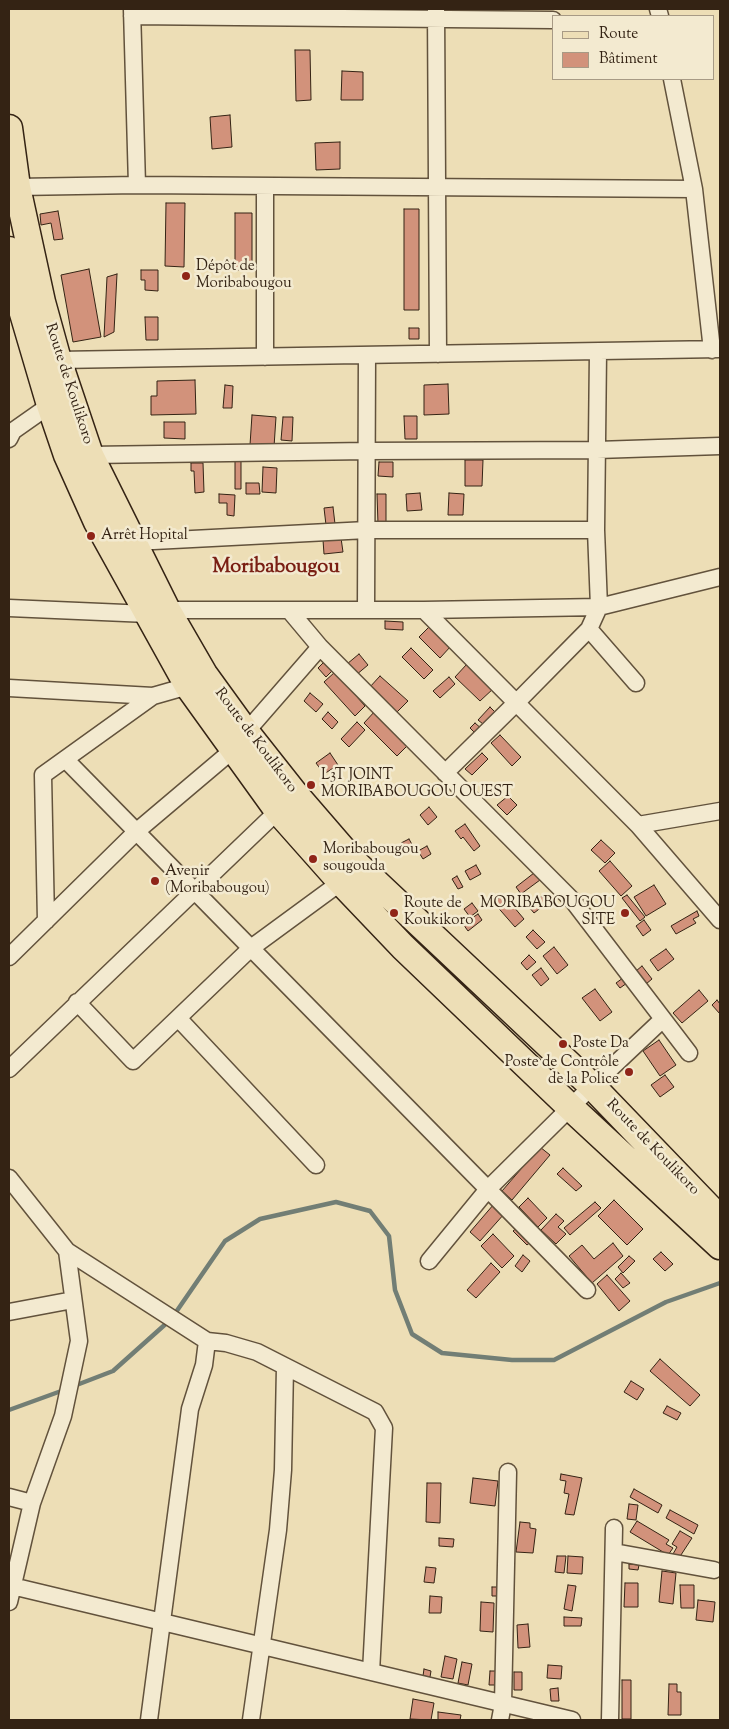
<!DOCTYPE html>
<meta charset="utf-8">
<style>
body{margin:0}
#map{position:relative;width:729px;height:1729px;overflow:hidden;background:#eddeb6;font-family:"Sorts Mill Goudy",serif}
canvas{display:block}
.frame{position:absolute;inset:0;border:10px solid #342314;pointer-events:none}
.legend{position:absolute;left:552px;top:15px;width:162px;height:65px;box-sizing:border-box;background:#f3ead0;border:1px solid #a79a85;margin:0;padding:6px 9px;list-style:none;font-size:15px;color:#342314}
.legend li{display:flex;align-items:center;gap:10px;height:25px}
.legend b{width:25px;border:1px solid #a79a85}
</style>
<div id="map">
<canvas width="729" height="1729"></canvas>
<div class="frame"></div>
<ul class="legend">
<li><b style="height:6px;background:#eddeb6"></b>Route</li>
<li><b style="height:14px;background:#d2927b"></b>Bâtiment</li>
</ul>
</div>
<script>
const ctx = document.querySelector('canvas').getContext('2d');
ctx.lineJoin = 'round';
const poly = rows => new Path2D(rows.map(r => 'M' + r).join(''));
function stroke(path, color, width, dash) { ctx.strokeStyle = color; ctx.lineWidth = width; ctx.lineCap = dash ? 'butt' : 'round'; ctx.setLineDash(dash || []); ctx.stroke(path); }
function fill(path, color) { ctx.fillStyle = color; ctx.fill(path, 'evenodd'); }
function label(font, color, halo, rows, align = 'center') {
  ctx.font = font + ' "Sorts Mill Goudy",serif'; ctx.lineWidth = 5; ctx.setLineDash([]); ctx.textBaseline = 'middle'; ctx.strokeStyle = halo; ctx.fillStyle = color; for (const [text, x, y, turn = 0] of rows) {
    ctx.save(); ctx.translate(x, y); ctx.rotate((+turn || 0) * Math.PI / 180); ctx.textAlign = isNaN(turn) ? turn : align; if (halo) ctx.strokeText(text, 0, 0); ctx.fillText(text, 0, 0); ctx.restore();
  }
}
stroke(poly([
 [174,1315,225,1241,260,1219,336,1202,370,1211,389,1236,395,1290,412,1334,442,1353,512,1360,554,1360,666,1302,720,1283],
 [74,1386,113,1371,169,1321],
 [9,1410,64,1390]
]), '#727e75', 4.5);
const building = poly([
 [295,50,310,50,311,100,296,101,295,50],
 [342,71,363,72,363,100,341,100,342,71],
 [230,115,232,147,212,149,210,117,230,115],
 [340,142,340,169,316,170,315,143,340,142],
 [166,203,185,203,184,267,165,266,166,203],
 [404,209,419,209,419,310,404,310,404,209],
 [58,211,63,239,54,240,51,223,41,225,40,214,58,211],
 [235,213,252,213,252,270,235,270,235,213],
 [89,269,101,337,73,342,61,275,89,269],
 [141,270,158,270,158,291,145,290,145,280,141,280,141,270],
 [117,274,114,332,104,337,107,277,117,274],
 [145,317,158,317,158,340,146,340,145,317],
 [409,328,419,328,419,339,409,339,409,328],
 [195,380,196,414,151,415,151,396,157,396,157,381,195,380],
 [448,384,449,414,424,415,424,385,448,384],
 [225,385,233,386,232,408,223,408,225,385],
 [252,415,276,417,274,447,250,445,252,415],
 [404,416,417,416,417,439,405,439,404,416],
 [283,417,293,417,292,441,281,440,283,417],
 [164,422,185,422,185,439,164,438,164,422],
 [465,460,483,460,482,486,465,486,465,460],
 [235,461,241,461,241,489,235,489,235,461],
 [379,462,393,462,393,477,378,476,379,462],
 [191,463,203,463,204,492,195,493,194,471,191,471,191,463],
 [263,467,277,468,276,493,262,492,263,467],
 [246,483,259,483,260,494,246,494,246,483],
 [420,493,422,510,407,511,406,494,420,493],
 [449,493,464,494,463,515,448,515,449,493],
 [219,494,235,495,234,516,227,515,227,503,219,503,219,494],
 [377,494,386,494,386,524,378,524,377,494],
 [333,507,335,524,326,525,324,508,333,507],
 [341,538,343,552,324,554,323,540,341,538],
 [385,621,403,622,403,630,385,629,385,621],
 [430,626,451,646,440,658,419,637,430,626],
 [411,648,433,670,424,679,402,657,411,648],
 [359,654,368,665,356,675,347,664,359,654],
 [324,662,332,671,326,677,318,668,324,662],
 [467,664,494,688,480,701,455,677,467,664],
 [335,672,365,706,355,716,324,682,335,672],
 [380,676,408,701,396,713,369,688,380,676],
 [449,677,455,684,440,698,433,691,449,677],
 [310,693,323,704,316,712,304,701,310,693],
 [490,707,499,716,488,728,478,720,490,707],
 [376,710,409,744,397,756,364,723,376,710],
 [328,712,338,722,332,729,322,719,328,712],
 [357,722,365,730,349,747,341,739,357,722],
 [475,723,483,730,478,736,470,728,475,723],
 [500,735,521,757,512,766,491,743,500,735],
 [330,753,338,765,324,774,316,763,330,753],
 [482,753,488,759,472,775,465,769,482,753],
 [508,796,517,805,507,815,497,805,508,796],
 [429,807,437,817,428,825,420,815,429,807],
 [465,824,480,846,474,851,463,837,461,839,455,831,465,824],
 [409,839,414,848,406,853,401,843,409,839],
 [601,840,615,853,605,863,591,850,601,840],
 [427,846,431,854,423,859,418,851,427,846],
 [610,861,632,886,621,896,599,871,610,861],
 [476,865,481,874,470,880,465,871,476,865],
 [534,873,540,880,521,894,516,887,534,873],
 [457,876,463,887,458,889,452,879,457,876],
 [654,885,666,904,646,916,634,897,654,885],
 [503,894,524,919,515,927,494,903,503,894],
 [627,895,645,917,640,921,622,898,627,895],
 [542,896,547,903,534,913,529,907,542,896],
 [472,903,478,911,470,917,464,909,472,903],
 [697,911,699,916,693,919,696,923,676,934,671,926,697,911],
 [478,914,482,920,468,931,463,924,478,914],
 [644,920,651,930,643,936,636,926,644,920],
 [533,930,545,942,537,949,526,937,533,930],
 [554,947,568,965,557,974,543,956,554,947],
 [666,949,674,959,658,971,650,960,666,949],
 [529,955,536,962,527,970,521,963,529,955],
 [642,966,652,979,646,984,636,971,642,966],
 [541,968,549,979,541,986,532,975,541,968],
 [623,978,627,983,620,988,616,983,623,978],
 [595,989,612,1012,600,1021,582,998,595,989],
 [699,990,708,1001,682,1023,673,1013,699,990],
 [717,1000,720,1004,720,1014,712,1005,717,1000],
 [659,1040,676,1065,660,1076,643,1051,659,1040],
 [665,1075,674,1087,660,1097,651,1085,665,1075],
 [540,1147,550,1155,512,1200,502,1191,540,1147],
 [563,1168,582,1186,576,1191,557,1174,563,1168],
 [528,1198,547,1218,538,1227,519,1207,528,1198],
 [614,1200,643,1229,627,1245,598,1216,614,1200],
 [595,1202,601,1208,570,1235,564,1228,595,1202],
 [494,1204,505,1213,480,1241,470,1232,494,1204],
 [556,1214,564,1221,558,1227,566,1234,556,1244,541,1230,556,1214],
 [518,1227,532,1241,527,1245,513,1231,518,1227],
 [493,1234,514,1256,502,1268,481,1246,493,1234],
 [613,1243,623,1256,592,1283,569,1256,582,1245,594,1259,613,1243],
 [661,1252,673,1264,665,1271,653,1259,661,1252],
 [523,1255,530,1261,522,1272,515,1266,523,1255],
 [629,1256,635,1261,623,1273,618,1267,629,1256],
 [491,1263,500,1272,476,1298,467,1290,491,1263],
 [621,1273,630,1283,623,1288,615,1279,621,1273],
 [607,1275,630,1301,619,1311,597,1284,607,1275],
 [660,1359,700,1395,690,1406,650,1371,660,1359],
 [631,1381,644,1389,637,1400,624,1392,631,1381],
 [667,1406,681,1413,677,1420,663,1413,667,1406],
 [561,1474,582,1478,574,1515,565,1514,569,1494,564,1493,566,1481,560,1480,561,1474],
 [473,1478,498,1481,495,1506,470,1503,473,1478],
 [427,1483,441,1483,440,1523,426,1522,427,1483],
 [634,1489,662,1505,658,1513,630,1497,634,1489],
 [629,1504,638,1505,636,1520,627,1519,629,1504],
 [670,1510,698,1525,694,1534,666,1518,670,1510],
 [637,1521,669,1540,666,1544,673,1548,668,1555,630,1532,637,1521],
 [520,1522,530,1523,530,1528,536,1529,533,1553,516,1552,520,1522],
 [680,1531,692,1538,679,1558,673,1554,677,1547,672,1544,680,1531],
 [439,1538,454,1539,453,1547,439,1546,439,1538],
 [557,1556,566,1556,564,1573,555,1572,557,1556],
 [568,1556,583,1557,582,1574,567,1573,568,1556],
 [629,1564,639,1565,638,1570,629,1569,629,1564],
 [426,1567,436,1568,434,1583,424,1582,426,1567],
 [662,1571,676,1573,673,1604,659,1602,662,1571],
 [625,1583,638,1583,638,1607,624,1607,625,1583],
 [568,1585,576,1586,572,1611,564,1609,568,1585],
 [680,1585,694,1585,694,1608,681,1608,680,1585],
 [492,1587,499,1587,499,1596,492,1596,492,1587],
 [430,1596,442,1597,441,1613,429,1613,430,1596],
 [698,1600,715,1602,713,1622,696,1620,698,1600],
 [481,1602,494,1603,493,1632,480,1631,481,1602],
 [564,1617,582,1618,581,1626,564,1626,564,1617],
 [528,1624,530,1647,518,1648,517,1625,528,1624],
 [445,1656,457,1659,453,1679,441,1677,445,1656],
 [462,1662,472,1664,468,1685,458,1683,462,1662],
 [548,1665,562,1666,561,1679,547,1678,548,1665],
 [424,1669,431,1671,430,1677,423,1676,424,1669],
 [490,1671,497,1671,496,1685,489,1685,490,1671],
 [514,1672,522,1672,522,1690,514,1690,514,1672],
 [622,1680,631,1680,631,1719,622,1719,622,1680],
 [669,1684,677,1684,677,1692,681,1692,681,1715,668,1715,669,1684],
 [558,1688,559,1701,551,1701,550,1689,558,1688],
 [413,1699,434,1703,431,1720,410,1719,413,1699],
 [438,1712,461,1715,460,1720,438,1720,438,1712]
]);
fill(building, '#d2927b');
stroke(building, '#342314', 1);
const minor = poly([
 [132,9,137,185],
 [436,9,438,354],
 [658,9,660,16],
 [132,16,553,20],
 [672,79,694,189,712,350],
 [17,187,137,185,694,189],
 [265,357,265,186],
 [58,360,720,349],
 [9,439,13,431,50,405],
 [90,455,367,451,597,450,720,446],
 [134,542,367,530,596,530],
 [9,608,148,614],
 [167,610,424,610,599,607,720,577],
 [289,610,320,647,573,901,689,1053],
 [366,610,367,356],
 [424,610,638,825,720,920],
 [589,629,636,683],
 [9,688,153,696],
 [246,732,320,647],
 [66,760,587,1290],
 [445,773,516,703,589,629,599,607,596,530,598,352],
 [638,825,720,811],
 [46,921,43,775,153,696,188,686],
 [9,957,137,831,234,749],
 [77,1002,133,1061,251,948,341,882],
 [178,1018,316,1165],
 [9,1069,284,805],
 [9,1178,67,1251,79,1341,63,1416,32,1503,9,1602],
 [67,1251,207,1341,204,1365,190,1409,149,1720],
 [429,1261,488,1189,592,1086,663,1019],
 [9,1312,73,1300],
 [207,1341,226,1343,257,1352,375,1412,384,1428,371,1672],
 [9,1497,32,1503],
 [614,1552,714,1570],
 [12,1586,572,1720],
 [251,1720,278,1530,283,1470,285,1367],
 [500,1720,503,1704,508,1472],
 [610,1720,614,1528]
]);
const primary = poly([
 [9,128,17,187,42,302,58,360,90,455,167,610,204,674,246,732,295,794,352,860,592,1086,720,1219],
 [9,250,17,293,50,405,67,455,97,522,188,686,278,811,341,882,403,947,570,1107,720,1246]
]);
stroke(minor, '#62523c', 19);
stroke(primary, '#342314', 29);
stroke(minor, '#f3ead0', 16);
stroke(primary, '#eddeb6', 26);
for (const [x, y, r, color] of [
 [186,276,5,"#8f2418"],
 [91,536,5,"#8f2418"],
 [311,785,5,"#8f2418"],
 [313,859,5,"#8f2418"],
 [155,881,5,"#8f2418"],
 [394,913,5,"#8f2418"],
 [625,913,5,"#8f2418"],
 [563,1044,5,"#8f2418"],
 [629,1072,5,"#8f2418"]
]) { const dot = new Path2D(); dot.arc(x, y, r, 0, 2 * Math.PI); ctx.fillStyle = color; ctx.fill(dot); stroke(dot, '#f3ead0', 2); }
label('15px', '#342314', '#f3ead0', [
 ["Dépôt de",196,267],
 ["Moribabougou",196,284],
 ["Arrêt Hopital",101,536],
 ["L3T JOINT",321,776],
 ["MORIBABOUGOU OUEST",321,793],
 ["Moribabougou",323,850],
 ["sougouda",323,867],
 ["Avenir",165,872],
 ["(Moribabougou)",165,889],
 ["Route de",404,904],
 ["Koukikoro",404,921],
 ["MORIBABOUGOU",615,904,"right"],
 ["SITE",615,921,"right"],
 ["Poste Da",573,1044],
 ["Poste de Contrôle",619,1063,"right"],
 ["de la Police",619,1080,"right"]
], 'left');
label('15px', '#342314', '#f3ead0', [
 ["Route de Koulikoro",68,384,72],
 ["Route de Koulikoro",255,741,53],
 ["Route de Koulikoro",652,1148,46]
]);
label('bold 20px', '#7a1f14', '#f3ead0', [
 ["Moribabougou",276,569]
]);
</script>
